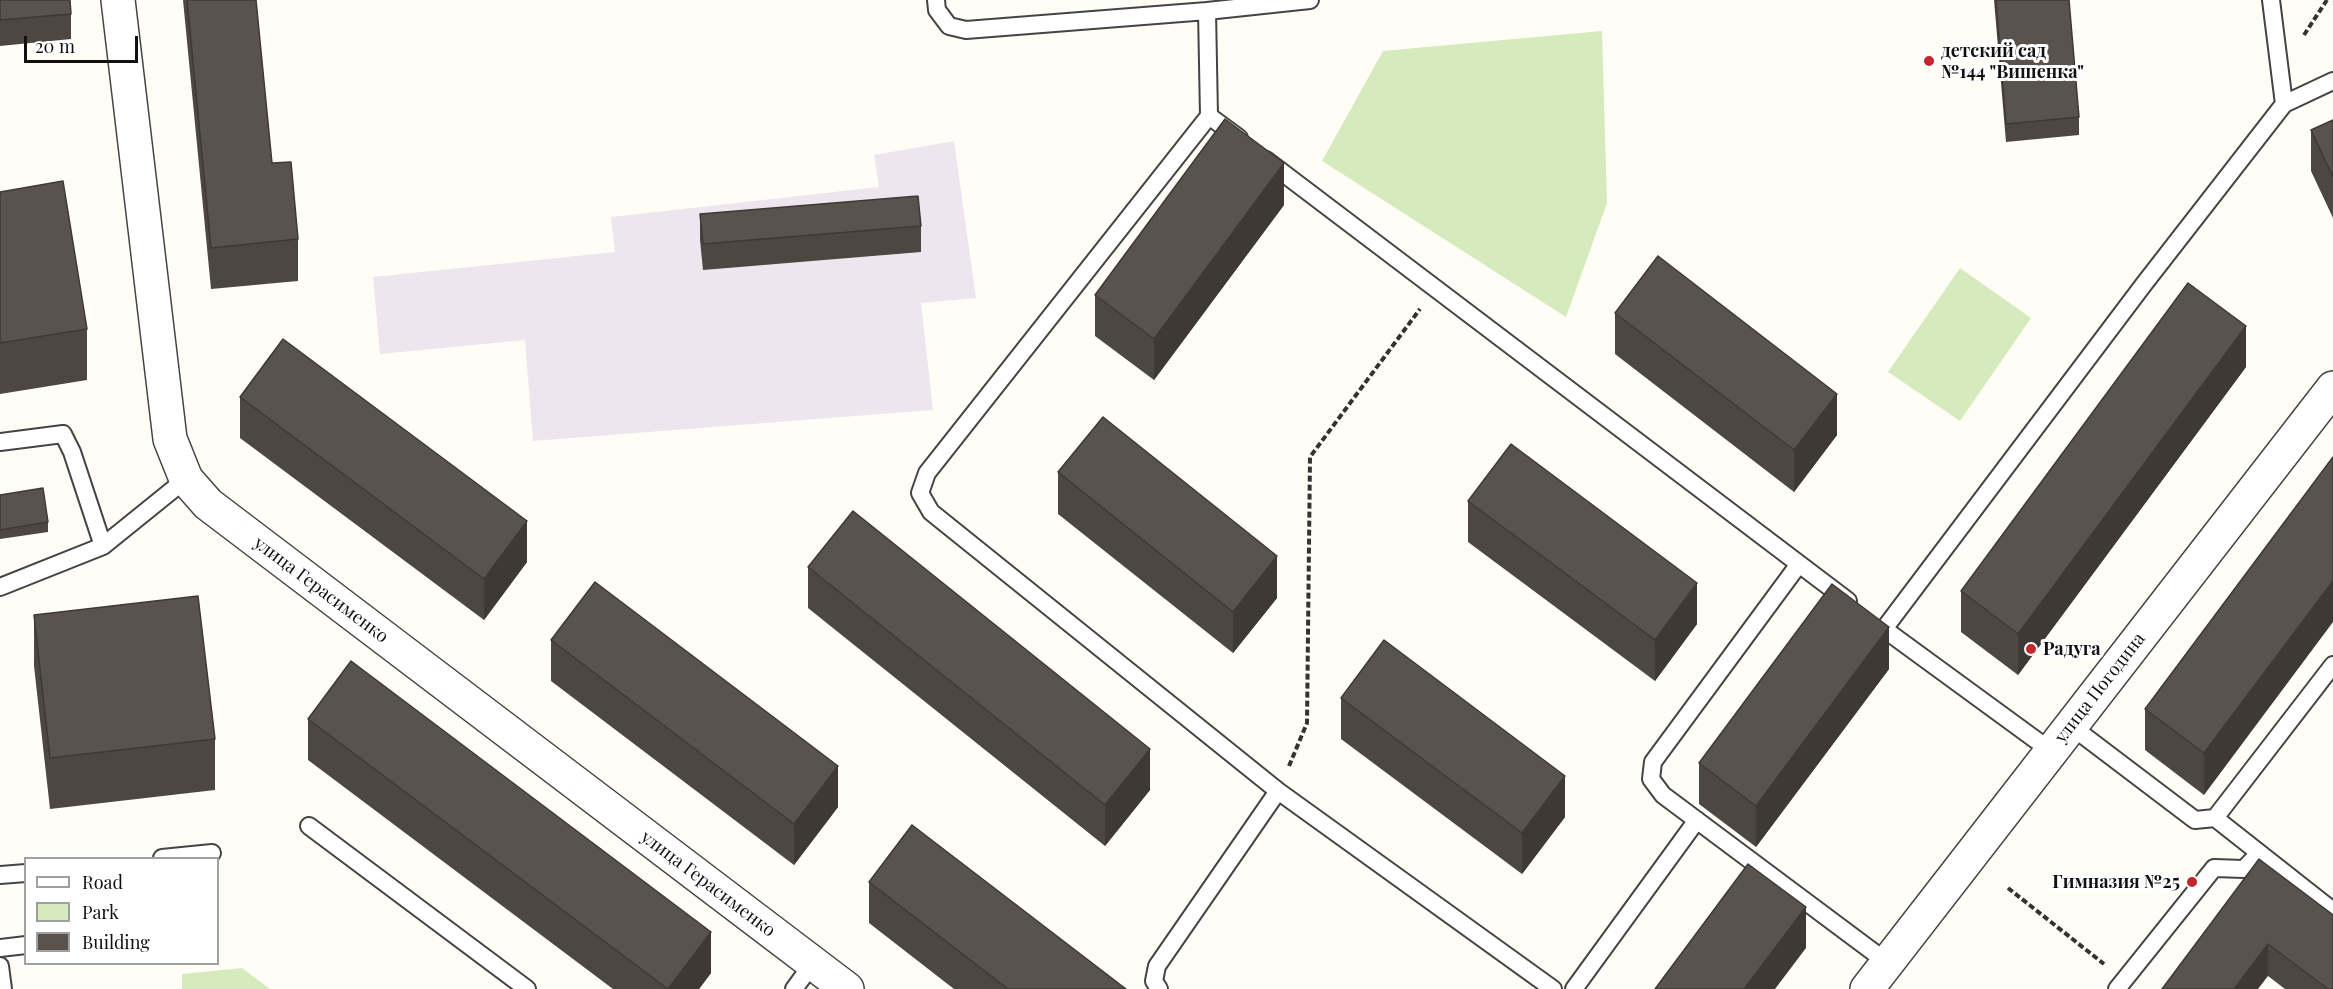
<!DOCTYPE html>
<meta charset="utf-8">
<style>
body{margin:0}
#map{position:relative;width:2333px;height:989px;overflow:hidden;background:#fffdf5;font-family:"Playfair Display",serif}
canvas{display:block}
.legend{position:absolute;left:24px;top:857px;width:195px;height:108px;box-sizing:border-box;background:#fff;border:2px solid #a0a0a0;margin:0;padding:8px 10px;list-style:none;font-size:18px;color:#111}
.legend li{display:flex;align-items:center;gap:12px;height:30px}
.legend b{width:30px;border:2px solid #a0a0a0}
.scale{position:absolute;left:24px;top:36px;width:114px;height:27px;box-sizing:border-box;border:3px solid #111;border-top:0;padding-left:8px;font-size:18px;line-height:21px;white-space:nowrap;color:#111;-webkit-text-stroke:4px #fff;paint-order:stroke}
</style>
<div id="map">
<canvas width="2333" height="989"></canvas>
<ul class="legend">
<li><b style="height:8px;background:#fff"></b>Road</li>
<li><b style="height:16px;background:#d5ebbd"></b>Park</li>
<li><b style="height:16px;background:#5a524d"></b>Building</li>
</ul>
<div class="scale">20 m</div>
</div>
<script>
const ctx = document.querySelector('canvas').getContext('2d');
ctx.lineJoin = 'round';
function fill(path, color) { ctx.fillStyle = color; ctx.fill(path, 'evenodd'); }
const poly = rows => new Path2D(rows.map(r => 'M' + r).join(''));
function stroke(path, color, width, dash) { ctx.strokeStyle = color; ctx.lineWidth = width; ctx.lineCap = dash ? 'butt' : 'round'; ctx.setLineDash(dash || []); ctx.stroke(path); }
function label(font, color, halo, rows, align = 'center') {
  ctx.font = font + ' "Playfair Display",serif'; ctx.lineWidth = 6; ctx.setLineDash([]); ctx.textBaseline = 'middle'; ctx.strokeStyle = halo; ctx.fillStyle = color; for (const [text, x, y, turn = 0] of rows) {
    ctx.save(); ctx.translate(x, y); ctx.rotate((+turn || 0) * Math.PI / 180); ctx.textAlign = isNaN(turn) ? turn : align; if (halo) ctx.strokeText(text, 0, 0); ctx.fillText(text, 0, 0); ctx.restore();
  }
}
fill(poly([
 [954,141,976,298,921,303,933,410,533,441,525,340,380,354,373,277,615,252,611,217,879,187,874,155]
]), '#eee6ef');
fill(poly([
 [1602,31,1607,203,1566,317,1322,161,1383,51],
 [1960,268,2031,318,1960,421,1888,372],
 [242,968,270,989,182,989,182,974]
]), '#d5ebbd');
const service = poly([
 [936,0,937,10,949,26,966,30,1207,11],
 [2284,104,2333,81],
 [1209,116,927,473,920,493,931,512,1278,791],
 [1239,138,1209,116,1207,11,1310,0],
 [1266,160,1848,601],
 [0,442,63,434,72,452,103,546],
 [1799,564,1653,762,1651,779,1663,795,1888,963],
 [0,587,103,546,186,479],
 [2071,726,2195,820,2215,818,2333,665],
 [2051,751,1884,629,2144,284,2284,104,2271,0],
 [2215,818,2333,911],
 [309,826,527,989],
 [162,858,212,853],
 [0,875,26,873],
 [0,948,26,945],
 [0,966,3,989],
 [794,989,813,963],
 [1159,989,1154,981,1157,966,1278,791,1553,989],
 [1574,989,1697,820],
 [2117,989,2214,868,2244,869,2259,853]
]);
const minor = poly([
 [118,0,170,439,186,479,208,504,847,989]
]);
const tertiary = poly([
 [1867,989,2333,388]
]);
stroke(service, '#444', 20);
stroke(minor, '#444', 36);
stroke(tertiary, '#444', 36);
stroke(poly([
 [2304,35,2327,0],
 [1289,766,1307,723,1310,457,1420,309],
 [2008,888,2104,964]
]), '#333', 4, [6, 3]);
stroke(service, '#fff', 16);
stroke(minor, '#fff', 33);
stroke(tertiary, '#fff', 33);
fill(poly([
 [0,0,71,14,71,39,0,46],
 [183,0,256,0,272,163,298,239,298,281,211,289],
 [1994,0,2069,0,2079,117,2079,135,2006,142],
 [2333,120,2333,218,2311,171,2311,130],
 [0,192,87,329,87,380,0,394],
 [1284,205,1154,380,1095,336,1095,295],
 [700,214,921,226,921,252,703,270,700,240],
 [1615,313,1837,435,1794,492,1615,354],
 [2246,367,2018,675,1961,632,1961,591],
 [240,397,527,562,484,620,240,438],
 [2333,457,2204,795,2145,750,2145,709],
 [1058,472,1277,598,1233,653,1058,514],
 [0,495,48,522,48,532,0,539],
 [1468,501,1697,624,1655,681,1468,542],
 [808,567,1150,790,1105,846,808,608],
 [34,615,215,739,215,790,50,809,34,666],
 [551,640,838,807,794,865,551,681],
 [1889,669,1756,847,1699,804,1699,763],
 [1341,698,1565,817,1522,874,1341,739],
 [308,719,711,973,699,989,613,989,308,760],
 [2259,859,2333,989,2285,989,2268,976],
 [869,882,1126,989,954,989,869,923]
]), '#4d4742');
fill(poly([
 [1284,163,1284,205,1154,380,1154,339],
 [2246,326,2246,367,2018,675,2018,634],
 [1837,394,1837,435,1794,492,1794,450],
 [527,521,527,562,484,620,484,579],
 [1277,556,1277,598,1233,653,1233,612],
 [2333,581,2333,622,2204,795,2204,753],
 [1697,583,1697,624,1655,681,1655,640],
 [1889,627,1889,669,1756,847,1756,806],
 [1150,749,1150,790,1105,846,1105,805],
 [838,766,838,807,794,865,794,824],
 [1565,776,1565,817,1522,874,1522,833],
 [1806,907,1806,948,1775,989,1744,989],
 [711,932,711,973,699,989,668,989],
 [2268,944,2268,976,2258,989,2234,989]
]), '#3f3936');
const building = poly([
 [0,0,70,0,71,14,0,20,0,0],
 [187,0,256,0,272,163,291,162,298,239,211,248,187,0],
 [1996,0,2069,0,2079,117,2006,124,1996,0],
 [1225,119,1284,163,1154,339,1095,295,1225,119],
 [2333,120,2333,177,2311,130,2333,120],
 [63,181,87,329,0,343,0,192,63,181],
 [918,196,921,226,703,244,700,214,918,196],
 [1658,256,1837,394,1794,450,1615,313,1658,256],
 [2188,283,2246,326,2018,634,1961,591,2188,283],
 [283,339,527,521,484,579,240,397,283,339],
 [1103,417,1277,556,1233,612,1058,472,1103,417],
 [1511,444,1697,583,1655,640,1468,501,1511,444],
 [2333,457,2333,581,2204,753,2145,709,2333,457],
 [43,488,48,522,0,530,0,495,43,488],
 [853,511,1150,749,1105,805,808,567,853,511],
 [595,582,838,766,794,824,551,640,595,582],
 [1832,584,1889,627,1756,806,1699,763,1832,584],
 [198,596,215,739,50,758,34,615,198,596],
 [1384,640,1565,776,1522,833,1341,698,1384,640],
 [351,661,711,932,668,989,308,719,351,661],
 [912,825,1126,989,1008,989,869,882,912,825],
 [2259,859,2333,915,2333,989,2328,989,2268,944,2234,989,2162,989,2259,859],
 [1748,864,1806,907,1744,989,1655,989,1748,864]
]);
fill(building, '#5a524d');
stroke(building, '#3f3936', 1.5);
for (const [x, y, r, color] of [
 [1929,61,6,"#c4262e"],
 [2031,649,6,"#c4262e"],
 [2192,882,6,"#c4262e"]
]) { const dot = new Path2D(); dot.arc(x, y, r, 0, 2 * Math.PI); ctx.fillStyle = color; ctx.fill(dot); stroke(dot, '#fff', 2); }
label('bold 18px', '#111', '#fff', [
 ["детский сад",1941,51],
 ["№144 \"Вишенка\"",1941,72],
 ["Радуга",2043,649],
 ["Гимназия №25",2180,882,"right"]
], 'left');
label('18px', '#111', '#fff', [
 ["улица Герасименко",321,590,37],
 ["улица Погодина",2100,688,-52],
 ["улица Герасименко",708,884,37]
]);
</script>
